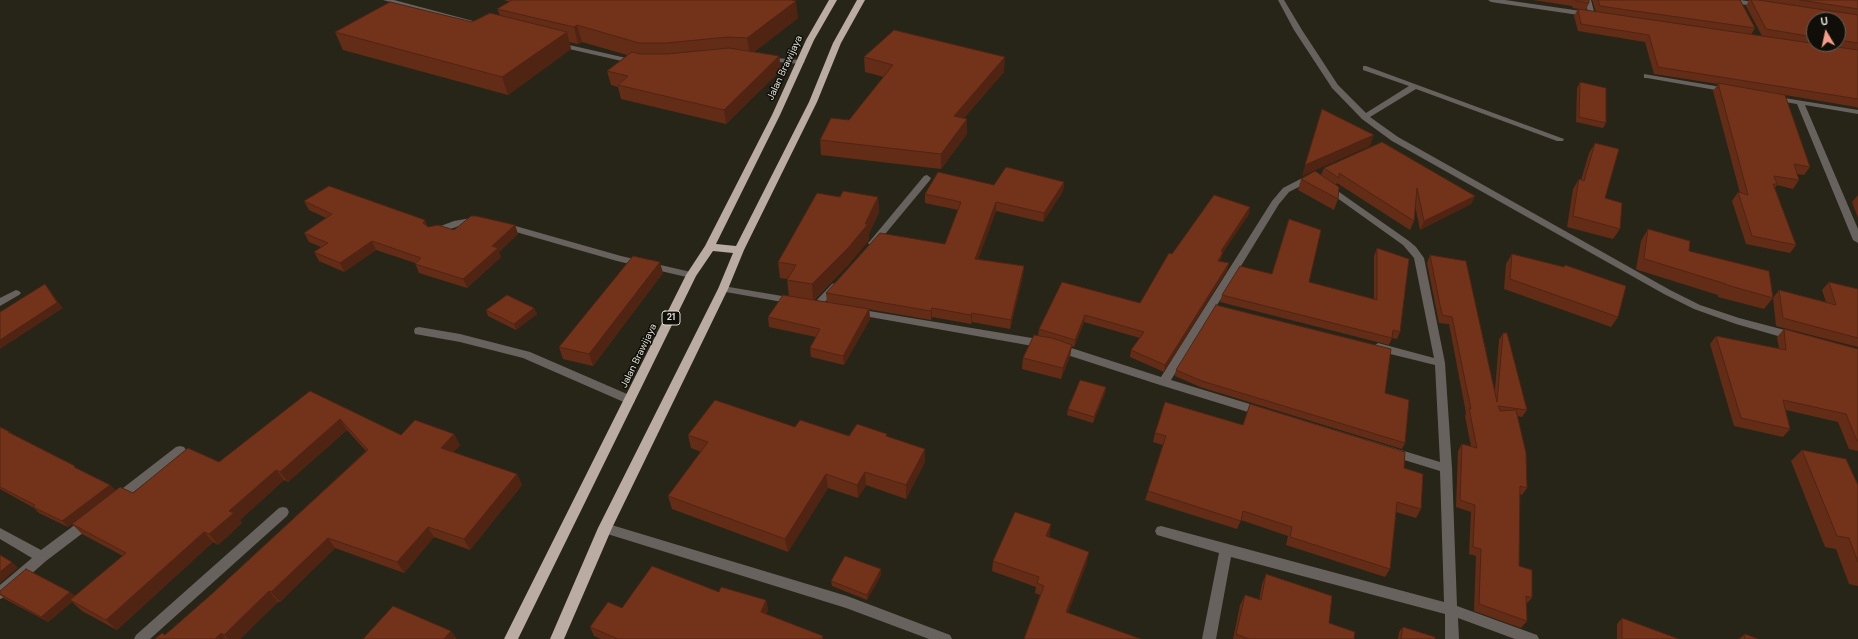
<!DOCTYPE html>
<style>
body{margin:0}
#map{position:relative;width:1858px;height:639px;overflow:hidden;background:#272518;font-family:"DM Sans",sans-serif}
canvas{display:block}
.north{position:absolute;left:1806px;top:12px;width:40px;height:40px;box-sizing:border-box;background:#0f0e08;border:1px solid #62615a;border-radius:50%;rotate:351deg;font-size:11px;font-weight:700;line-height:16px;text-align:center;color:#dfddd5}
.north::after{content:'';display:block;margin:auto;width:14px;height:18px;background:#f49e8a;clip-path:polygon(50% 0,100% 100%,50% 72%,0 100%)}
</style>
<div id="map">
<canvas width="1858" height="639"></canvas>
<div class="north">U</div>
</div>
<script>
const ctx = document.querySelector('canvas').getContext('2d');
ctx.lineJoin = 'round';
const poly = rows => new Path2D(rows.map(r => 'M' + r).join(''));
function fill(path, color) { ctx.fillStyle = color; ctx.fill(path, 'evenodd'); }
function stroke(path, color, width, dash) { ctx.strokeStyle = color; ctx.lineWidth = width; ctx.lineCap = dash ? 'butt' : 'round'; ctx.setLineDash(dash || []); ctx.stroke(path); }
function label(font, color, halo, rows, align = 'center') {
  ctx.font = font + ' "DM Sans",sans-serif'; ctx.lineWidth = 3; ctx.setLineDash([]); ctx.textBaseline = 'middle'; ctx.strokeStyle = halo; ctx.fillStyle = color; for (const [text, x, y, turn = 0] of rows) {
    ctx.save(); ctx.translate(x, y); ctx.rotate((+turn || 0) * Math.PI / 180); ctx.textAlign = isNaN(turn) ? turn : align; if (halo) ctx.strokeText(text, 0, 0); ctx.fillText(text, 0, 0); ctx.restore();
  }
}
fill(poly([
 [383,0,394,0,488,25,485,27,383,0],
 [556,42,635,60,639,62,635,64,556,46,556,42],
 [763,57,801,60,805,62,801,64,766,61,762,59,763,57],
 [419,327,460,334,530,352,634,397,635,400,634,403,626,403,523,358,460,342,415,334,414,331,415,328,419,327]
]), '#68625e');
fill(poly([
 [1278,0,1284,0,1302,30,1338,85,1366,113,1409,86,1363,70,1363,66,1366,66,1564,139,1563,141,1557,141,1416,89,1370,117,1398,137,1670,290,1700,305,1739,318,1796,333,1797,336,1796,339,1792,340,1736,324,1694,309,1664,294,1392,141,1362,119,1332,88,1294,30,1278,0],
 [1488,0,1505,0,1588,12,1585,0,1591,0,1595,15,1592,17,1491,2,1488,0],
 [1723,0,1740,0,1761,3,1764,5,1761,7,1726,2,1723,0],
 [1644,74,1727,88,1731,90,1727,92,1647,78,1644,78,1644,74],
 [1772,96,1858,110,1858,114,1805,105,1858,229,1858,243,1853,240,1797,104,1772,100,1772,96],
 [1312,173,1409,241,1416,247,1424,258,1445,363,1452,468,1457,606,1537,635,1539,639,1515,639,1458,618,1459,639,1445,639,1445,614,1231,557,1216,639,1202,639,1219,553,1157,535,1155,531,1157,527,1161,526,1444,602,1440,471,1160,385,1055,351,1054,348,1059,344,1161,377,1272,201,1283,188,1312,173],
 [1312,180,1403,245,1414,258,1434,358,1378,343,1373,347,1374,350,1435,365,1440,462,1171,380,1279,204,1289,192,1312,180],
 [927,175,931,178,930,180,876,245,870,245,868,243,870,241,924,176,927,175],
 [477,217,480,218,481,220,480,222,459,226,433,235,428,232,430,230,454,221,477,217],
 [505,223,621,256,691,272,696,275,691,278,617,261,502,228,500,226,505,223],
 [835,283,838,284,840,286,838,288,820,307,814,307,812,305,814,303,832,284,835,283],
 [723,286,794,298,799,301,794,304,720,291,718,289,720,287,723,286],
 [16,290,19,291,21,293,19,295,0,306,0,298,16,290],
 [857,309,1044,340,1049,344,1044,348,853,314,852,312,857,309],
 [180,446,184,447,186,450,184,453,122,501,118,503,114,501,112,498,114,495,176,447,180,446],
 [283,507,287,508,289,512,287,516,150,639,134,639,136,635,279,508,283,507],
 [88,517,92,518,94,522,92,526,46,561,5,597,0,599,0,585,32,558,0,539,0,528,41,550,84,518,88,517],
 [605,523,847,596,950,635,952,639,929,639,846,608,601,532,599,528,601,524,605,523]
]), '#68625e');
fill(poly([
 [829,0,837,0,814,40,780,115,716,244,736,246,809,102,833,43,857,0,865,0,841,43,817,102,744,250,728,289,612,528,564,639,550,639,598,528,718,289,733,253,713,251,696,276,518,639,504,639,686,275,705,246,772,115,806,40,829,0]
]), '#baaca2');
fill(poly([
 [504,0,792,0,798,18,754,52,779,56,781,70,726,124,621,99,618,87,611,85,607,71,627,55,582,42,578,44,569,42,571,49,508,95,343,50,335,32,472,22,500,15,497,9,510,2],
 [1533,0,1589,0,1589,3,1586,10,1596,12,1592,0,1740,0,1755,28,1751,35,1762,36,1746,6,1749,0,1858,0,1858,108,1856,107,1785,95,1810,167,1804,175,1797,174,1799,180,1793,189,1777,185,1775,188,1796,245,1790,253,1746,244,1732,201,1738,192,1740,193,1713,91,1718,84,1654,74,1645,42,1578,31,1574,16,1578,9,1573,8,1572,6],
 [1814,20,1838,20,1838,44,1814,44],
 [864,57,1004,72,964,118,967,119,967,134,941,169,821,155,820,140,849,120,884,77,865,72],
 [1580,82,1606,123,1603,128,1576,122,1577,88],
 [1595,143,1605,198,1620,229,1613,239,1567,227,1573,189,1579,179,1581,180,1589,153],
 [1324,168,1475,196,1471,204,1420,230,1415,205,1414,221,1410,230,1337,183,1336,185,1338,199,1334,210,1298,190,1301,179,1321,175],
 [1064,182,1063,191,1043,222,996,211,978,259,1024,266,1023,275,1010,329,972,322,971,324,932,317,931,320,827,302,826,293,945,244,958,210,925,203,925,194,994,185],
 [1858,195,1858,218,1852,202],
 [840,197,878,197,879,212,869,234,869,240,849,264,814,300,869,309,870,319,844,365,811,357,810,348,816,337,769,327,768,317,789,296,787,280,787,279,780,278,778,262],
 [304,201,428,227,454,230,515,225,518,234,499,252,501,257,467,288,419,273,415,263,376,250,344,272,319,261,314,252,321,247,309,242,304,233,326,218,309,210],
 [1249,214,1223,252,1221,259,1220,261,1229,263,1227,270,1164,372,1130,357,1131,350,1140,338,1084,322,1074,347,1072,346,1070,356,1061,379,1022,369,1023,358,1038,336,1039,329,1062,282,1140,303,1172,254],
 [1648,229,1773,298,1764,309,1718,297,1718,295,1638,270,1636,269,1641,241],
 [1377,248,1400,332,1397,339,1392,338,1389,345,1220,302,1222,295,1272,274,1309,282,1374,299,1374,256],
 [1512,254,1564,267,1565,265,1618,317,1611,327,1504,289,1506,264],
 [1430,255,1495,390,1499,340,1503,333,1527,410,1522,417,1517,416,1527,488,1522,495,1519,494,1519,566,1532,598,1526,604,1527,621,1521,628,1474,611,1476,556,1469,554,1471,512,1456,507,1458,451,1462,444,1471,446,1465,416,1466,413,1449,324,1439,323,1427,263],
 [663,273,593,366,563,359,559,347],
 [1829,282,1858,289,1858,347,1776,326,1773,298,1779,290,1826,302,1822,290],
 [534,308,537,314,516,330,488,316,486,310],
 [1784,329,1858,349,1858,451,1849,449,1838,422,1786,410,1790,429,1783,437,1734,426,1710,344,1716,336,1779,349,1777,337],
 [1176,370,1385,393,1405,443,1402,449,1200,387,1175,376],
 [1106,387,1105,393,1093,423,1067,415,1068,409],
 [310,391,401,435,454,434,460,445,453,452,517,474,522,485,470,550,434,537,404,573,335,548,280,602,278,602,240,639,155,639,165,635,214,592,366,451,347,430,288,482,284,480,240,520,242,523,218,545,213,542,117,630,82,611,72,602,48,622,5,599,0,595,0,591,75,596,123,556,82,534,72,524,68,527,39,513,34,508,0,489,0,427,10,432,12,434,79,470,110,485,115,490,133,493,219,462],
 [1243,425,1404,468,1421,509,1416,518,1396,512,1390,569,1385,577,1286,545,1288,536,1241,520,1237,529,1145,500,1148,491,1163,445,1153,442,1155,433],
 [795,427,849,436,888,437,925,449,925,462,906,499,866,485,858,498,828,488,788,552,672,509,668,496,701,452,691,448,688,435],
 [1802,450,1858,485,1858,586,1849,584,1836,549,1825,547,1791,461],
 [1050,534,1049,537,1087,562,1068,612,1024,639,1040,595,1035,593,1036,587,992,571,993,561],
 [1266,574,1329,623,1354,639,1233,639,1240,605,1245,595,1259,600,1262,584],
 [881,575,867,600,832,586,831,581],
 [719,592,766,600,768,610,766,614,823,636,823,639,601,639,594,636,590,627],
 [1622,618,1679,639,1617,639,1617,624],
 [1403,627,1435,639,1398,639,1399,632],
 [1745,634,1758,639,1739,639]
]), '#632c16');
fill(poly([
 [796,1,798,18,750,55,747,38],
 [577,25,582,42,578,44,574,27],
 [567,32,571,49,508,95,502,77],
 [779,56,781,70,726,124,724,110],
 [1005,57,1004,72,953,130,954,116],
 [967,119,967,134,941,169,941,154],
 [1374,135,1370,146,1302,176,1305,165],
 [1064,182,1063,191,1043,222,1044,213],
 [1475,196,1471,204,1420,230,1424,221],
 [878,197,879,212,869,234,869,240,849,264,813,300,812,284,865,224],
 [996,202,996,211,975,268,975,259],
 [1250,207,1249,214,1219,258,1221,251],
 [425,220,429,229,423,223],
 [515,225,518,234,499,252,501,257,467,288,463,279,492,246],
 [372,241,376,250,344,272,340,263],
 [1223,252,1221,259,1216,268,1218,261],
 [660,262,663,273,593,366,589,354],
 [1229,263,1227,270,1164,372,1165,365],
 [1024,266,1023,275,1010,329,1011,320],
 [45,284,50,290,58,302,63,308,0,349,0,340],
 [534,308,537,314,516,330,514,324],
 [932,308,932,317,931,320,931,311],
 [869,309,870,319,844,365,843,356],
 [972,313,972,322,971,324,971,315],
 [1085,315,1084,322,1074,347,1075,340],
 [1072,345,1070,356,1061,379,1063,368],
 [1106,387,1105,393,1093,423,1094,417],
 [340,419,347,430,288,482,280,472],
 [454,434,460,445,446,459,441,448],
 [925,449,925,462,906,499,906,485],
 [276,470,284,480,240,520,242,523,218,545,209,534,229,511],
 [865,472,866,485,858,498,857,485],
 [517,474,522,485,470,550,464,539],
 [826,474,828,488,788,552,785,539],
 [110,485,116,491,68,527,62,521],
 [1051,524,1050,534,1045,546,1046,536],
 [428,527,434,537,404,573,397,562],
 [204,532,213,542,117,630,106,620],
 [328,538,335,548,280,602,271,592],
 [1089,552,1087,562,1065,621,1066,612],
 [12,562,18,568,0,583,0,572],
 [881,569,881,575,867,600,867,595],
 [269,591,278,602,240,639,228,639,224,635],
 [70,592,77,597,70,600,72,602,48,622,41,617],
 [766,600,768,610,763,622,761,612],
 [451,631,457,639,444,639],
 [221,633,226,639,215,639]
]), '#502412');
const building = poly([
 [512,0,792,0,796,1,747,38,728,37,666,43,639,43,577,25,574,27,497,9,512,0],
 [1576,0,1589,0,1589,3,1576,1,1576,0],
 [1598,0,1740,0,1755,28,1600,6,1598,0],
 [1751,0,1758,0,1858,15,1858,43,1838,40,1838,20,1814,20,1814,37,1766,29,1751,0],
 [1800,0,1858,0,1858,9,1800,0],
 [390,2,472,22,490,13,567,32,502,77,335,32,390,2],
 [1578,9,1858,50,1858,99,1658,67,1649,35,1581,24,1578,9],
 [894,30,1005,57,954,116,967,119,941,154,820,140,831,118,849,120,893,65,864,57,894,30],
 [729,48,779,56,724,110,618,85,628,76,607,71,632,52,640,54,667,54,729,48],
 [1580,82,1606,88,1606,123,1579,117,1580,82],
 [1718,83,1785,95,1810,167,1794,164,1799,180,1774,176,1777,184,1773,184,1796,245,1752,236,1738,192,1748,195,1718,83],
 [1322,109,1374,135,1305,165,1322,109],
 [1382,142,1475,196,1424,221,1417,188,1414,221,1339,173,1339,178,1324,168,1382,142],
 [1595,143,1619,149,1605,198,1622,203,1620,229,1573,216,1579,179,1584,181,1595,143],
 [1006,167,1064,182,1044,213,996,202,975,259,1024,266,1011,320,972,313,971,315,932,308,931,311,826,293,880,233,945,244,961,202,925,194,938,172,994,185,1006,167],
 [1315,171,1339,187,1338,199,1301,179,1315,171],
 [329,186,425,220,423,223,428,227,438,225,454,230,471,216,476,216,515,225,492,246,498,248,463,279,415,264,421,258,372,241,340,263,314,252,328,243,304,233,332,214,304,201,329,186],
 [843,191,878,197,865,224,868,224,848,248,812,284,787,280,796,265,778,262,817,193,840,197,843,191],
 [1214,195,1250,207,1221,251,1223,252,1218,261,1229,263,1165,365,1131,350,1144,332,1085,315,1075,340,1039,329,1062,282,1140,303,1169,253,1172,254,1214,195],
 [1289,219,1321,230,1309,282,1377,300,1377,248,1409,259,1400,332,1393,330,1392,338,1222,295,1240,266,1272,274,1289,219],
 [1648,229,1690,241,1689,251,1769,271,1773,298,1727,285,1726,284,1645,259,1644,258,1648,229],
 [1512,254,1564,267,1565,265,1626,286,1618,317,1510,279,1512,254],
 [1430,255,1466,261,1497,402,1503,333,1507,333,1527,410,1498,406,1500,411,1516,410,1526,453,1527,488,1520,486,1519,566,1532,570,1532,598,1526,596,1527,621,1479,604,1481,549,1473,547,1475,505,1460,500,1462,444,1477,448,1469,408,1471,409,1452,317,1442,315,1430,255],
 [633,256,660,262,589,354,559,347,633,256],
 [1829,282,1858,289,1858,338,1783,318,1779,290,1836,305,1829,282],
 [45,284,56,301,58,302,0,340,0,312,45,284],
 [507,295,534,308,514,324,486,310,507,295],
 [783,295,869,309,843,356,810,348,820,329,768,317,783,295],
 [1216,305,1391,349,1385,393,1409,400,1405,443,1202,381,1176,370,1216,305],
 [1784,329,1858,349,1858,441,1857,441,1846,414,1783,400,1790,429,1741,418,1716,336,1786,350,1784,329],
 [1034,335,1052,338,1072,345,1063,368,1023,358,1034,335],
 [1080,380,1106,387,1094,417,1068,409,1080,380],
 [310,391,401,435,415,420,454,434,441,448,517,474,464,539,428,527,397,562,328,538,271,592,269,591,224,635,221,633,215,639,155,639,162,633,165,635,214,592,368,450,340,419,280,472,276,470,229,511,234,513,209,534,204,532,106,620,70,600,126,553,72,524,120,487,133,493,188,448,219,462,310,391],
 [715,400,795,427,800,420,849,436,857,424,887,434,886,436,925,449,906,485,865,472,857,485,826,474,785,539,668,496,708,442,688,435,715,400],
 [1165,402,1243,425,1250,404,1405,452,1404,468,1423,474,1421,509,1397,502,1390,569,1290,537,1292,527,1243,511,1241,521,1148,491,1166,436,1155,433,1165,402],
 [0,427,10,432,8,432,75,466,74,467,110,485,62,521,33,507,35,505,0,487,0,427],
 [1802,450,1846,459,1858,485,1858,562,1849,538,1837,536,1802,450],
 [1015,512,1051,524,1046,536,1089,552,1066,612,1141,639,1024,639,1044,586,1037,583,1039,577,993,561,1015,512],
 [0,555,12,562,0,572,0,555],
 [845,556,881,569,867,595,831,581,845,556],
 [652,566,719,592,721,587,766,600,761,612,823,636,821,639,618,639,590,627,608,602,622,608,652,566],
 [26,569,70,592,41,617,0,594,0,591,26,569],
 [1266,574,1332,596,1329,623,1355,632,1354,639,1249,639,1236,634,1245,595,1261,600,1266,574],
 [393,606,451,631,444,639,363,639,393,606],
 [1622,618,1679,639,1622,639,1622,618],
 [1403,627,1435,637,1435,639,1401,639,1403,627],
 [1745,634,1758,639,1745,639,1745,634]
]);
fill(building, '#73331a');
stroke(building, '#502412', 1);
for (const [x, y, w] of [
 [671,318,18]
]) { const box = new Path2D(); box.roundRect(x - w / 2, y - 7, w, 14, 3); ctx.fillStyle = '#0f0e08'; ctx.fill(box); stroke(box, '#dfddd5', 1); }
label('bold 9px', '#dfddd5', null, [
 ["21",671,318]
]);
label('10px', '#dfddd5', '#0f0e08', [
 ["Jalan Brawijaya",785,68,-65],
 ["Jalan Brawijaya",639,356,-64]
]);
</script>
